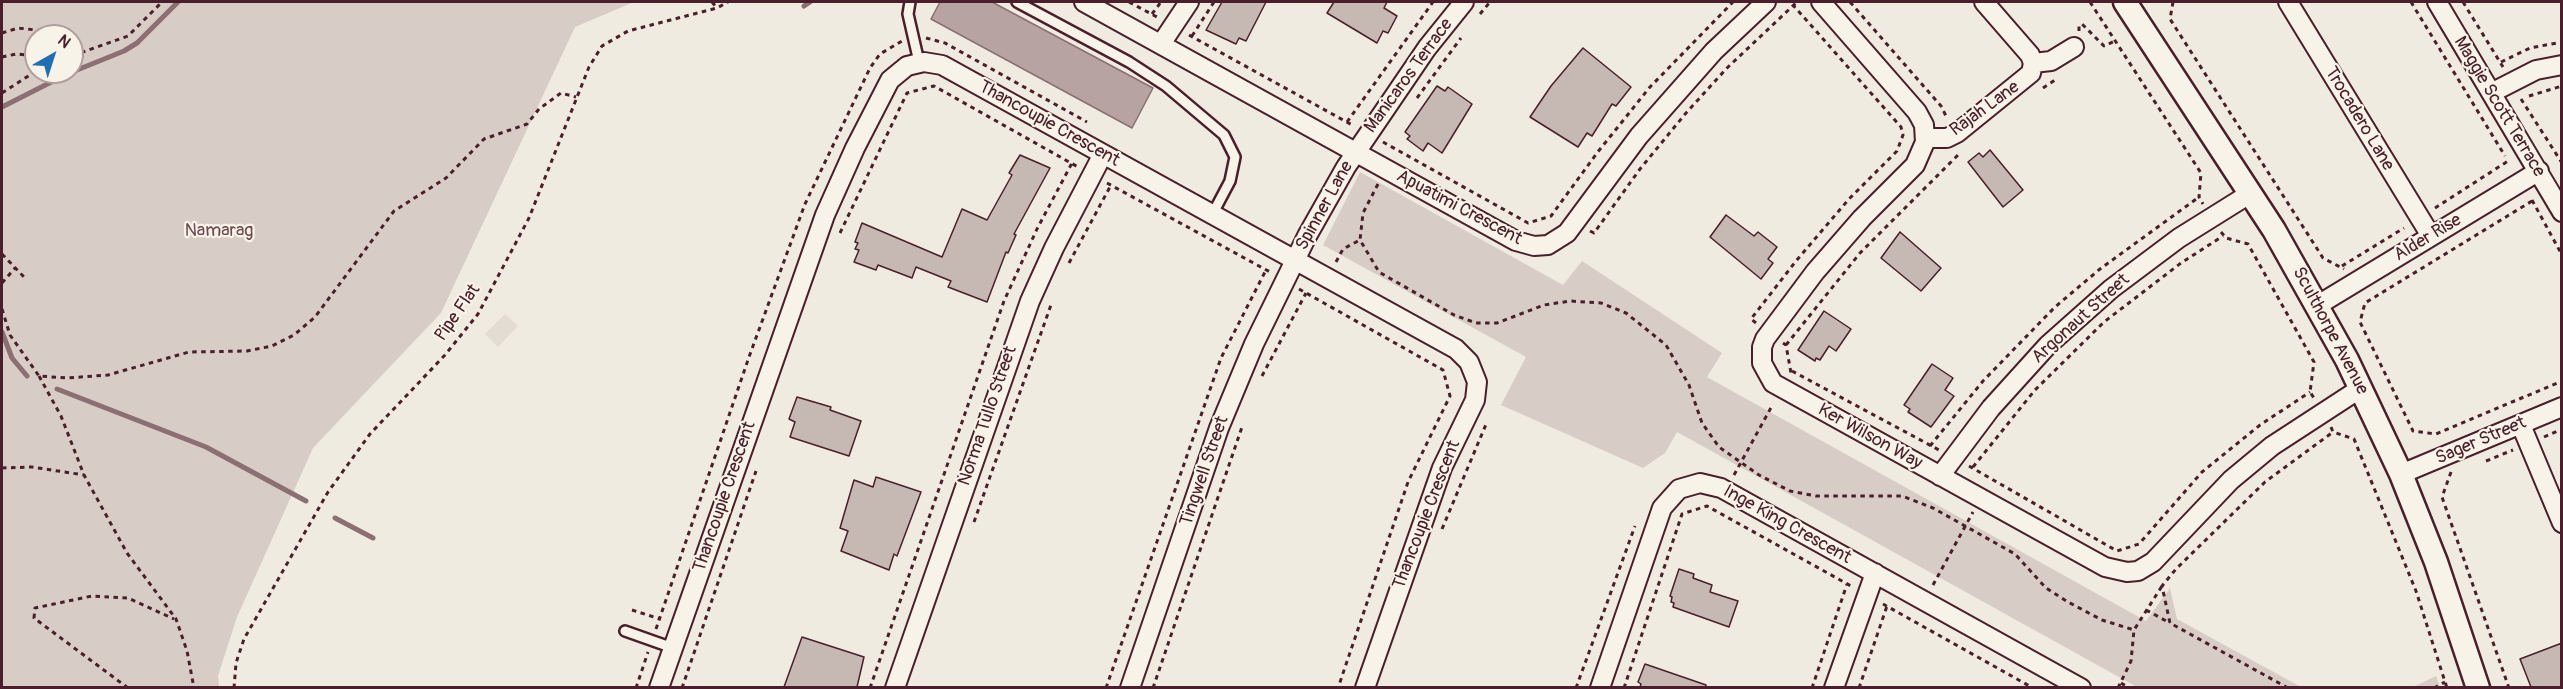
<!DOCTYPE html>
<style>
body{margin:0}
#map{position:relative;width:2563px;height:689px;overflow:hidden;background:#f0ebe0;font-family:Pangolin,sans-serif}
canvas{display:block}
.frame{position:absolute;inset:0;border:3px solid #4a1f2b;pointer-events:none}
.north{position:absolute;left:24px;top:24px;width:60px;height:60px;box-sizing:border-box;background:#f7f3e8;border:2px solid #b29e9c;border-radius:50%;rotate:39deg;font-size:16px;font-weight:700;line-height:24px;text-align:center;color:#4a1f2b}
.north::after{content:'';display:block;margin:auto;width:21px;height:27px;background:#1f6fb2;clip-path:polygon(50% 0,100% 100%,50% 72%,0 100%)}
</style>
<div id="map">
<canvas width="2563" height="689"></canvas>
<div class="frame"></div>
<div class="north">N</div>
</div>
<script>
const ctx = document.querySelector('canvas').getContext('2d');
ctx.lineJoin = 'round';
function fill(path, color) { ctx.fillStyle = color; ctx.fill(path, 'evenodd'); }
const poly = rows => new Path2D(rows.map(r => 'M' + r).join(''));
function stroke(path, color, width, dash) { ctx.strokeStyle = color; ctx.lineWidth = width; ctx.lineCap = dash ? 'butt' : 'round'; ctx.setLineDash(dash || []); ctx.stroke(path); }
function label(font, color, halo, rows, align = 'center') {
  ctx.font = font + ' Pangolin,sans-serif'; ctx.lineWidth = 4.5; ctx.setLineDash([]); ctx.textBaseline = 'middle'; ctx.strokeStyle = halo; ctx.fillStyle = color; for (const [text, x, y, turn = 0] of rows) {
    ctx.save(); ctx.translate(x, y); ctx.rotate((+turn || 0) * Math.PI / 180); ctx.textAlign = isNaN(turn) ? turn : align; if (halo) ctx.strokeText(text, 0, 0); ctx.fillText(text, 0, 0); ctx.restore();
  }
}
fill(poly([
 [505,314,518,326,498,347,485,334]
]), '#e3dcd2');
fill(poly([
 [2,2,634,2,575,27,441,313,313,448,237,617,218,676,219,687,2,687],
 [36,36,72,36,72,72,36,72],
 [1360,172,1563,285,1582,261,1722,353,1707,377,2146,621,2170,588,2177,619,2301,687,2137,687,1677,432,1665,453,1643,468,1501,405,1526,357,1323,245],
 [2436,676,2440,687,2413,687]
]), '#d8cdc6');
const water = poly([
 [940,2,992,2,1153,88,1132,128,931,19,940,2]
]);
fill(water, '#b7a4a2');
stroke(water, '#8b6f72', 1.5);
stroke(poly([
 [804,6,810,2],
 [72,72,124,51,137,43,178,2],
 [2,107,71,72],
 [2,332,12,358,27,376],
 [57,389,206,447,306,501],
 [335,518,373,538]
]), '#8b6f72', 5);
const building = poly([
 [1222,2,1266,2,1246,41,1239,38,1236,44,1206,30,1222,2],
 [1334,2,1387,2,1384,8,1397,16,1388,33,1383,31,1377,43,1327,13,1334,2],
 [1583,48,1631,87,1616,106,1612,104,1592,136,1587,133,1578,147,1530,117,1551,86,1583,48],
 [1437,86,1445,91,1448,87,1472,104,1442,153,1428,143,1423,151,1407,139,1410,136,1405,132,1437,86],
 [1990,150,2023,190,2003,207,1968,162,1979,153,1983,157,1990,150],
 [1020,155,1050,168,1014,234,1016,235,1008,253,1006,252,987,302,948,287,951,281,916,267,912,278,878,265,876,270,854,262,859,250,855,249,858,243,855,242,862,223,942,257,962,209,987,220,1012,175,1009,173,1020,155],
 [1726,215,1754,236,1758,232,1777,247,1768,259,1773,263,1761,279,1710,237,1726,215],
 [1900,232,1941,268,1921,291,1881,258,1900,232],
 [1824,311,1851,329,1836,351,1829,346,1820,360,1816,358,1815,361,1798,350,1824,311],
 [1932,364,1953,378,1945,390,1954,396,1931,427,1908,412,1910,409,1904,405,1932,364],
 [797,397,831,407,830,410,861,421,849,456,790,437,795,422,789,419,797,397],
 [876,477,921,492,897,556,894,554,889,570,841,551,848,531,840,528,854,480,873,487,876,477],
 [1679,569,1694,574,1693,578,1712,585,1710,592,1738,601,1729,627,1673,607,1674,603,1671,602,1672,597,1670,596,1679,569],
 [802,637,864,657,857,687,784,687,802,637],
 [2562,643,2562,687,2531,687,2520,659,2562,643],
 [1645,664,1706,685,1706,687,1640,687,1641,684,1638,682,1645,664]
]);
fill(building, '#c6b8b3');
stroke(building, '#4a1f2b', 1.5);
const service = poly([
 [910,2,908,14,919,62],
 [1017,2,1129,62,1166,86,1224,135,1235,157,1230,181,1212,215],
 [625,631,673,648]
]);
const minor = poly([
 [1084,2,1516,241,1534,246,1548,245,1567,233,1639,136,1714,51,1766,2],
 [1821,2,1917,112,1924,125,1925,142,1915,165,1862,218,1815,272,1765,339,1762,347,1762,363,1773,383,2105,567,2127,572,2138,571,2153,562,2231,480,2272,446,2361,388],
 [2288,2,2431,236],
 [2437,2,2562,212],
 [1161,44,1189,2],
 [2033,63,2051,61,2074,47],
 [2491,93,2536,70,2562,65],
 [1926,138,1947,138,1957,133,2031,73,2033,63,2030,55,1984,2],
 [2318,305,2539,171],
 [2521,425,2562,523],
 [2401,474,2562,407],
 [1940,476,1991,408,2048,345,2111,289,2179,238,2251,193],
 [659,688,825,215,855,148,890,80,907,66,924,62,942,65,1456,349,1469,362,1477,382,1475,400,1442,468,1365,688],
 [895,688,1030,301,1054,248,1103,154],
 [1130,688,1219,428,1254,344,1307,236,1346,167,1427,48,1464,2],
 [1600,688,1662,508,1679,489,1700,483,1721,488,2081,688],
 [1834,688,1875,573]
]);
const tertiary = poly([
 [2125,2,2274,230,2347,360,2401,474,2436,562,2478,688]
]);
stroke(service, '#4a1f2b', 14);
stroke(minor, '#4a1f2b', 22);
stroke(tertiary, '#4a1f2b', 27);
stroke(poly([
 [712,2,717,8],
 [1129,2,1157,17],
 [1850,2,1941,106,1947,118],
 [2090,2,2201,173,2199,197,2203,204],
 [2173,2,2170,19,2323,258,2344,269],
 [2411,2,2505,156],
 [2463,2,2503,67],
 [1152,14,1161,2],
 [1480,14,1490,2],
 [2079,31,2079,26,2082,24,2104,46,2115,41],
 [2,33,18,28,36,30,44,36],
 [1189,35,1354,126],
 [1192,36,1214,2],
 [926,38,945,43,1087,122],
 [72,53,83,52,128,36,162,2],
 [2,57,16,54,36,56],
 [2501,62,2530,48,2562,42],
 [2043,88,2055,80],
 [2,93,36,71],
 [2529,96,2562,86],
 [1417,98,1461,38],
 [2521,99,2562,163],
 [1347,122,1433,2],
 [1383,142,1528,223,1551,216,1597,153,1650,87,1733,2],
 [1107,183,1270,272],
 [1378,184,1363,213,1360,240,1379,272,1454,315,1476,323,1497,323,1544,305,1570,301,1601,303,1626,313,1666,345,1689,385,1702,423,1719,447,1759,475,1790,491,1816,496,1902,496,1933,508,2015,554,2046,588,2068,602,2102,620,2134,630],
 [2532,200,2562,255],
 [2532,201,2365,303,2360,322,2413,431,2436,434,2562,381],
 [2435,208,2508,161],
 [1590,231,1594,233,1640,169,1686,113,1727,68,1797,2],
 [2221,232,2226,238,2248,244,2314,362,2310,392,2314,398],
 [840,233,907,93,934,86,1078,167],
 [2,254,24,277],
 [1336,262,1343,249,1360,240],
 [1069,263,1111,185],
 [2342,266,2404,228],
 [2,283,15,268],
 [1299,289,1443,370,1450,396,1408,482,1338,688],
 [2,309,10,335,39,376,67,378,108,375,189,352,247,351,272,346,294,335,315,317,394,211,446,178,484,139,527,124,539,109,561,93,576,97],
 [1756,323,1751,319,1796,261,1849,199,1897,151,1903,135,1901,127,1793,5],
 [1783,343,1786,345,1791,373],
 [1786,345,1860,253,1960,153],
 [1792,371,1939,450],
 [39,376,61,416,84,475,127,553,176,619,187,651,194,688],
 [1262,376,1306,293],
 [2331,427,2333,432,2354,439,2416,591,2447,688],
 [2544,437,2562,429],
 [1930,446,1983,381,2055,307,2100,269,2199,197],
 [2486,461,2513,450],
 [1969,466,2117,551,2139,544,2202,472,2260,425,2310,392],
 [1973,467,2035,390,2104,322,2181,263,2223,236],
 [2,468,32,467,84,475],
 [2451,472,2442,497,2509,688],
 [1734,475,1773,404],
 [974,522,1052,302],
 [1442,529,1487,422],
 [1933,585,1973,512],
 [1883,604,2033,688],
 [632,610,660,619],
 [2146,610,2170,623],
 [656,629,749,357,805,204,870,68,880,54,902,41],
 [2121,683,2129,688],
 [128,688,34,618,35,608,92,596,128,598,174,619],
 [234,688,236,663,244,639,328,492,370,434,445,355,478,314,529,218,589,67,602,46,628,31,717,8,728,2],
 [636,688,648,652],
 [682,688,756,471],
 [870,688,1004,301,1037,229,1072,163],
 [1106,688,1221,358,1266,270],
 [1153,688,1243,424],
 [1576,688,1635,526],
 [1624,688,1682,514,1707,506,1851,586],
 [1812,688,1847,584],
 [1859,688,1887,606],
 [2118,688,2131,661,2134,630,2162,586],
 [2288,688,2170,623,2162,586,2176,569,2265,482,2333,432],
 [2434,688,2445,682]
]), '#4a1f2b', 3, [4.5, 4.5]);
stroke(service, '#f7f3e8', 9);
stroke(minor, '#f7f3e8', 18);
stroke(tertiary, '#f7f3e8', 22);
label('18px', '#4a1f2b', '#f7f3e8', [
 ["Manicaros Terrace",1409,76,-54],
 ["Maggie Scott Terrace",2499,107,59],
 ["Rajah Lane",1985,109,-36],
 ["Trocadero Lane",2359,119,59],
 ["Thancoupie Crescent",1049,124,29],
 ["Spinner Lane",1325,206,-61],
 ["Apuatimi Crescent",1459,208,28],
 ["Alder Rise",2428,238,-31],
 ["Pipe Flat",458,313,-55],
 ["Argonaut Street",2081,319,-42],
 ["Sculthorpe Avenue",2330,331,62],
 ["Norma Tullo Street",988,416,-71],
 ["Ker Wilson Way",1870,437,29],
 ["Sager Street",2481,441,-23],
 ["Tingwell Street",1205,471,-71],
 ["Thancoupie Crescent",725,497,-71],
 ["Thancoupie Crescent",1427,515,-69],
 ["Inge King Crescent",1787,525,29]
]);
label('18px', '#6e4a52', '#f7f3e8', [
 ["Namarag",219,231]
]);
</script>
